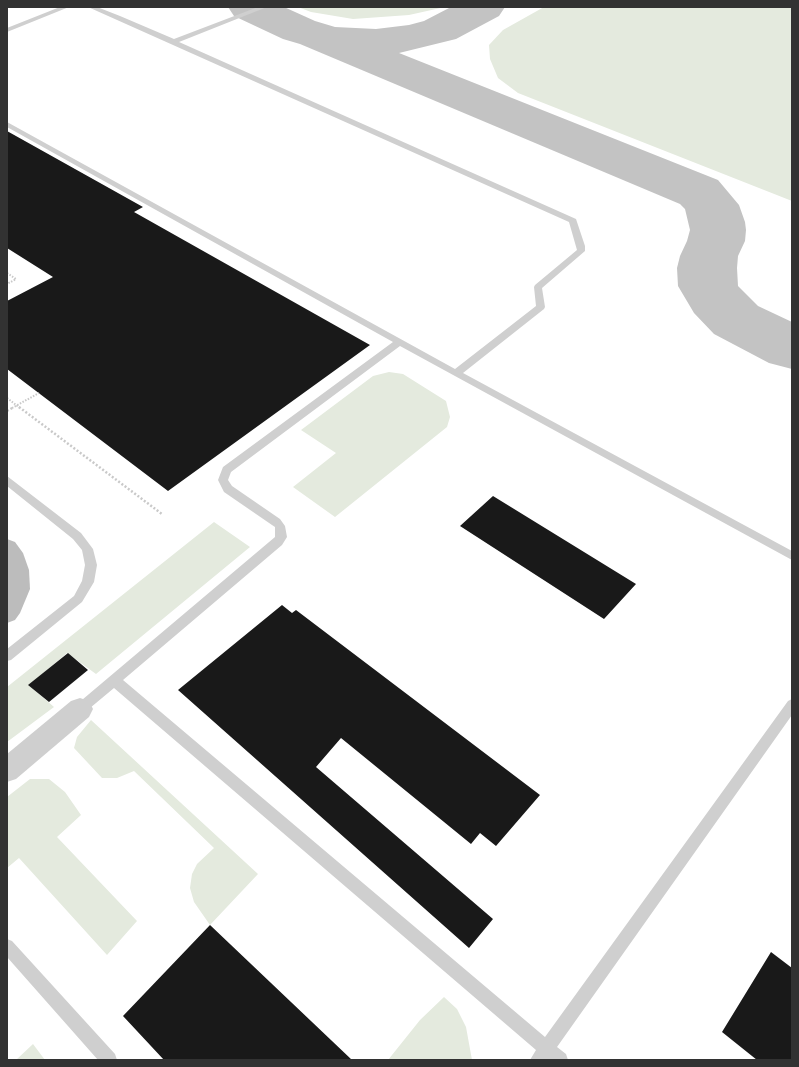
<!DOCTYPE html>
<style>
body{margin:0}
#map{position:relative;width:799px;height:1067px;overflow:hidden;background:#fff;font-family:Ubuntu,sans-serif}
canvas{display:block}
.frame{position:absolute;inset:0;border:8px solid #323232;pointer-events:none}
</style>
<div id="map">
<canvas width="799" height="1067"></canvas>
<div class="frame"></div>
</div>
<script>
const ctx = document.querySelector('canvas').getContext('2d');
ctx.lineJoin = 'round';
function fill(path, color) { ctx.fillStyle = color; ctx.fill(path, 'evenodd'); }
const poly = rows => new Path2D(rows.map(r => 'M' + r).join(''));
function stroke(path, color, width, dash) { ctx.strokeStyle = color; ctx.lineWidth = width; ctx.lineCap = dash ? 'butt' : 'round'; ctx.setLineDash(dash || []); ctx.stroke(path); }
fill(poly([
 [298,7,445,7,409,15,353,19,311,12],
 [544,7,792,7,792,201,518,93,498,78,490,59,489,45,503,30],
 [389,372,403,374,446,401,450,417,447,427,335,517,293,487,336,453,301,430,373,376],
 [214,522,250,547,96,674,67,653,29,685,54,707,7,742,7,687],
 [91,720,258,874,210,925,194,902,190,888,192,874,197,864,214,848,134,771,117,778,102,778,74,748,77,737],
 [30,779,49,779,65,792,81,815,57,837,137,921,107,955,19,858,7,868,7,797],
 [444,997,457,1009,466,1027,472,1060,388,1060,420,1020],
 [33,1044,45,1060,16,1060]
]), '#e4eade');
fill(poly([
 [228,7,284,7,315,21,335,27,376,29,409,25,424,21,451,7,505,7,499,16,456,39,399,53,718,180,739,205,745,222,746,230,745,241,738,256,737,268,738,286,758,306,792,322,792,369,769,363,714,334,694,313,678,286,677,268,680,256,687,241,690,230,685,209,680,204,300,44,283,39,234,16,228,7]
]), '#c3c3c3');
fill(poly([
 [7,131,143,207,134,212,370,345,168,491,7,369,7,301,53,277,7,248],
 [493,496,636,584,604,619,460,526],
 [282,605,292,613,296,610,540,795,496,846,480,833,471,844,341,738,316,767,493,919,469,948,178,690],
 [68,653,88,670,49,702,28,685],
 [210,925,352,1060,164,1060,123,1016],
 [771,952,792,968,792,1060,757,1060,722,1032]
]), '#191919');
stroke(poly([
 [7,273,16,279,7,284],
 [7,398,20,408],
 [12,408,39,393]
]), '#c9c9c9', 2, [1.5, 1.5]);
stroke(poly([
 [19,407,162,514],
 [7,411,14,407]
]), '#c9c9c9', 2.5, [2, 2]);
fill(poly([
 [60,7,69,7,7,32,7,28,60,7],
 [88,7,97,7,120,16,174,39,258,7,267,7,179,42,576,219,585,246,585,251,542,288,545,307,544,309,463,373,792,551,792,560,400,346,231,472,228,480,232,486,280,519,285,526,287,537,282,545,123,680,545,1037,788,701,792,699,792,715,557,1047,566,1054,568,1060,530,1060,536,1050,114,688,84,713,80,715,76,713,74,709,76,705,275,537,275,527,272,525,224,492,218,480,223,467,393,342,7,127,7,122,455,369,536,306,534,287,535,285,577,250,569,222,88,7],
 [7,476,81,533,93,549,97,565,94,582,82,602,11,660,7,661,7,649,74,596,82,581,85,565,82,550,73,539,7,486,7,476],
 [7,939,12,941,115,1054,117,1060,98,1060,7,957,7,939]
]), '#cfcfcf');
fill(poly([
 [80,698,89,701,93,709,89,717,16,779,7,782,7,754,71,701,80,698]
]), '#cfcfcf');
fill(poly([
 [7,539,15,542,23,553,29,570,30,589,20,613,15,620,7,623,7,539]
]), '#bcbcbc');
</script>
